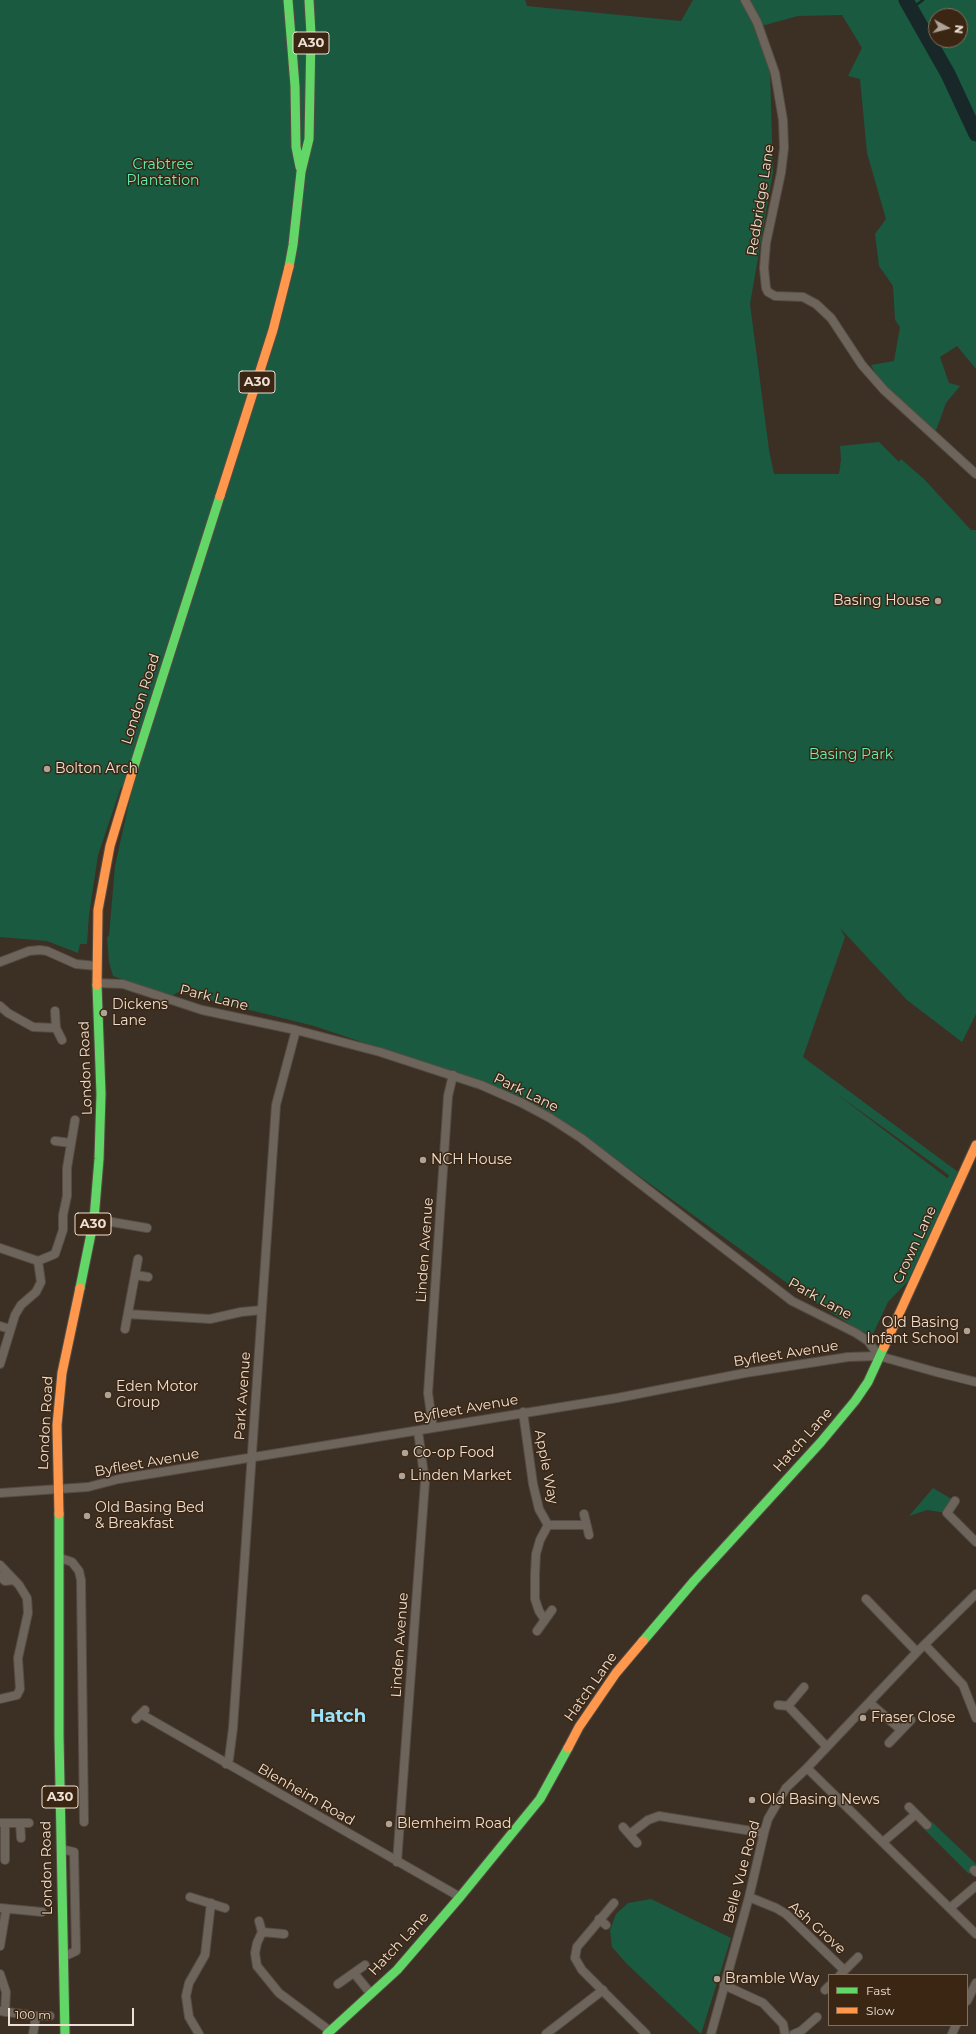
<!DOCTYPE html>
<style>
body{margin:0}
#map{position:relative;width:976px;height:2034px;overflow:hidden;background:#3c3025;font-family:Montserrat,sans-serif}
canvas{display:block}
.legend{position:absolute;left:828px;top:1974px;width:140px;height:52px;box-sizing:border-box;background:#3a2612;border:1px solid #82705f;margin:0;padding:5px 7px;list-style:none;font-size:12px;color:#eddfd3}
.legend li{display:flex;align-items:center;gap:8px;height:20px}
.legend b{width:20px;border:1px solid #82705f}
.north{position:absolute;left:928px;top:8px;width:40px;height:40px;box-sizing:border-box;background:#3a2612;border:1px solid #82705f;border-radius:50%;rotate:97deg;font-size:11px;font-weight:700;line-height:16px;text-align:center;color:#eddfd3}
.north::after{content:'';display:block;margin:auto;width:14px;height:18px;background:#afa296;clip-path:polygon(50% 0,100% 100%,50% 72%,0 100%)}
.scale{position:absolute;left:8px;top:2008px;width:126px;height:18px;box-sizing:border-box;border:2px solid #eddfd3;border-top:0;padding-left:5px;font-size:12px;line-height:14px;white-space:nowrap;color:#eddfd3;-webkit-text-stroke:3px #3a2612;paint-order:stroke}
</style>
<div id="map">
<canvas width="976" height="2034"></canvas>
<ul class="legend">
<li><b style="height:5px;background:#63d668"></b>Fast</li>
<li><b style="height:5px;background:#ff974d"></b>Slow</li>
</ul>
<div class="north">N</div>
<div class="scale">100 m</div>
</div>
<script>
const ctx = document.querySelector('canvas').getContext('2d');
ctx.lineJoin = 'round';
function fill(path, color) { ctx.fillStyle = color; ctx.fill(path, 'evenodd'); }
const poly = rows => new Path2D(rows.map(r => 'M' + r).join(''));
function stroke(path, color, width, dash) { ctx.strokeStyle = color; ctx.lineWidth = width; ctx.lineCap = dash ? 'butt' : 'round'; ctx.setLineDash(dash || []); ctx.stroke(path); }
function label(font, color, halo, rows, align = 'center') {
  ctx.font = font + ' Montserrat,sans-serif'; ctx.lineWidth = 3; ctx.setLineDash([]); ctx.textBaseline = 'middle'; ctx.strokeStyle = halo; ctx.fillStyle = color; for (const [text, x, y, turn = 0] of rows) {
    ctx.save(); ctx.translate(x, y); ctx.rotate((+turn || 0) * Math.PI / 180); ctx.textAlign = isNaN(turn) ? turn : align; if (halo) ctx.strokeText(text, 0, 0); ctx.fillText(text, 0, 0); ctx.restore();
  }
}
fill(poly([
 [0,0,525,0,527,6,681,21,693,0,976,0,976,369,957,346,940,357,949,383,960,386,946,403,934,436,884,390,871,365,894,361,900,327,895,320,893,286,879,266,875,234,886,219,867,153,860,79,848,76,862,48,842,15,798,16,754,28,770,72,773,172,750,304,769,450,774,474,839,474,841,460,840,446,879,442,899,462,901,459,924,479,971,530,976,530,976,1014,962,1042,907,1000,840,928,845,937,803,1057,958,1172,908,1281,888,1302,872,1336,857,1329,798,1291,595,1144,551,1115,443,1069,314,1026,178,992,172,996,113,976,109,962,107,937,109,936,115,866,132,789,121,787,98,855,89,915,87,944,80,944,78,953,47,941,0,937],
 [936,16,960,16,960,40,936,40],
 [834,1092,949,1175,948,1178,947,1178],
 [933,1488,955,1501,947,1513,927,1510,909,1516],
 [932,1822,976,1864,976,1869,969,1874,923,1828],
 [651,1899,731,1938,701,2034,627,1964,612,1947,610,1930,616,1914,628,1903]
]), '#1a5a41');
stroke(poly([
 [911,9,923,0]
]), '#182727', 2.5);
stroke(poly([
 [906,0,948,74,976,134]
]), '#182727', 15);
const street = poly([
 [745,0,757,22,775,73,783,120,784,148,781,173,766,243,764,268,766,288,768,292,775,296,803,297,816,304,831,318,862,365,884,390,976,474],
 [0,962,29,951,40,950,47,951,76,964,97,966],
 [97,983,123,984,202,1010,296,1030,380,1052,481,1085,522,1103,550,1118,581,1138,792,1301,856,1333,868,1341,879,1356],
 [0,1006,8,1013,33,1027,56,1028],
 [55,1011,56,1028,62,1040],
 [55,1141,71,1143],
 [94,1219,147,1228],
 [0,1248,38,1261,55,1254,63,1230,63,1215,67,1196,67,1168,75,1120],
 [135,1275,148,1277],
 [128,1314,210,1319,241,1312,262,1310],
 [0,1326,10,1329],
 [125,1329,138,1259],
 [0,1364,15,1315,21,1305,36,1292,41,1282,38,1261],
 [523,1412,533,1484,539,1509,548,1525,540,1540,536,1554,535,1574,535,1599,539,1611,545,1620],
 [433,1428,428,1393,448,1096,453,1075],
 [0,1493,88,1487,119,1479,617,1398,745,1373,848,1357,879,1356,936,1372,976,1382],
 [955,1501,947,1513,976,1542],
 [584,1514,589,1535],
 [548,1525,586,1525],
 [60,1558,72,1562,79,1571,81,1580,84,1822],
 [0,1565,19,1585,27,1598,28,1613,18,1658,20,1689,17,1695,0,1699],
 [0,1576,5,1581,14,1580],
 [866,1599,917,1652],
 [537,1631,552,1610],
 [925,1645,963,1685,976,1718],
 [870,1703,901,1730],
 [778,1705,788,1706,804,1687],
 [788,1706,827,1747],
 [141,1714,460,1897],
 [136,1719,145,1710],
 [889,1743,911,1720],
 [226,1764,229,1759,233,1728,276,1105,296,1030],
 [807,1768,976,1934],
 [909,1807,927,1825],
 [1,1823,29,1823],
 [5,1823,5,1860],
 [20,1823,21,1838],
 [623,1827,637,1843],
 [630,1834,648,1820,659,1816,764,1833],
 [883,1842,916,1814],
 [61,1849,74,1852,76,1951,63,1957],
 [397,1862,425,1482,418,1431],
 [974,1870,976,1872],
 [190,1897,225,1908],
 [749,1897,776,1908,786,1914,844,1970],
 [614,1903,577,1947,575,1958,582,1970,646,2034],
 [0,1908,42,1912],
 [950,1908,976,1886],
 [599,1919,606,1925],
 [259,1921,262,1932,257,1943,255,1953,257,1966,279,1993,330,2031],
 [262,1932,284,1934],
 [0,1946,6,1910],
 [354,1973,371,1994],
 [0,1974,6,1992,5,2012],
 [840,1975,858,1957],
 [338,1984,365,1965],
 [724,1985,763,2003,783,2024,785,2034],
 [825,1990,829,1986],
 [967,2001,976,1983],
 [0,2011,36,2016,50,2016],
 [33,2034,36,2016],
 [199,2034,189,2017,186,1996,189,1983,205,1955,211,1903],
 [546,2034,603,1990],
 [711,2034,749,1897,764,1833,768,1819,786,1788,807,1768,917,1652,976,1594],
 [794,2034,801,2031,817,2017],
 [952,2034,956,2025]
]);
const fast = poly([
 [288,0,295,86,296,147,300,167],
 [289,267,293,245,301,172,309,139,311,34,309,0],
 [132,773,220,496],
 [80,1288,94,1219,99,1159,101,1094,97,985],
 [59,1514,59,1737,65,2034],
 [643,1641,694,1581,821,1442,855,1401,868,1382,884,1347],
 [327,2034,397,1970,460,1897,540,1799,568,1748]
]);
const slow = poly([
 [220,496,273,330,289,267],
 [97,985,98,910,110,846,132,773],
 [884,1347,976,1145],
 [59,1514,57,1425,62,1373,80,1288],
 [568,1748,579,1727,616,1673,643,1641]
]);
stroke(street, '#564c43', 10);
stroke(fast, '#564c43', 11);
stroke(slow, '#564c43', 11);
stroke(street, '#6d655c', 8);
stroke(fast, '#63d668', 9);
stroke(slow, '#ff974d', 9);
for (const [x, y, r, color] of [
 [938,601,4,"#afa296"],
 [47,769,4,"#afa296"],
 [104,1013,4,"#afa296"],
 [423,1160,4,"#afa296"],
 [967,1331,4,"#afa296"],
 [108,1395,4,"#afa296"],
 [405,1453,4,"#afa296"],
 [402,1476,4,"#afa296"],
 [87,1516,4,"#afa296"],
 [863,1718,4,"#afa296"],
 [752,1800,4,"#afa296"],
 [389,1824,4,"#afa296"],
 [717,1979,4,"#afa296"]
]) { const dot = new Path2D(); dot.arc(x, y, r, 0, 2 * Math.PI); ctx.fillStyle = color; ctx.fill(dot); stroke(dot, '#3a2612', 1.5); }
for (const [x, y, w] of [
 [311,43,36],
 [257,382,36],
 [93,1224,36],
 [60,1797,36]
]) { const box = new Path2D(); box.roundRect(x - w / 2, y - 11, w, 22, 3); ctx.fillStyle = '#3a2612'; ctx.fill(box); stroke(box, '#eddfd3', 1); }
label('bold 13px', '#eddfd3', null, [
 ["A30",311,43],
 ["A30",257,382],
 ["A30",93,1224],
 ["A30",60,1797]
]);
label('14px', '#63f2b9', '#3a2612', [
 ["Crabtree",163,165],
 ["Plantation",163,181],
 ["Basing Park",851,755]
]);
label('14px', '#eddfd3', '#3a2612', [
 ["Redbridge Lane",761,200,-81],
 ["London Road",141,699,-72],
 ["Park Lane",214,998,14],
 ["London Road",86,1068,-92],
 ["Park Lane",526,1093,26],
 ["Crown Lane",915,1245,-65],
 ["Linden Avenue",425,1250,-86],
 ["Park Lane",820,1299,29],
 ["Byfleet Avenue",786,1354,-9],
 ["Park Avenue",243,1396,-86],
 ["Byfleet Avenue",466,1409,-10],
 ["London Road",46,1423,-87],
 ["Hatch Lane",803,1440,-48],
 ["Byfleet Avenue",147,1463,-10],
 ["Apple Way",546,1467,79],
 ["Linden Avenue",400,1645,-86],
 ["Hatch Lane",591,1687,-55],
 ["Blenheim Road",306,1795,30],
 ["London Road",47,1868,-91],
 ["Belle Vue Road",742,1872,-75],
 ["Ash Grove",817,1928,42],
 ["Hatch Lane",399,1944,-47]
]);
label('14px', '#eddfd3', '#3a2612', [
 ["Basing House",930,601,"right"],
 ["Bolton Arch",55,769],
 ["Dickens",112,1005],
 ["Lane",112,1021],
 ["NCH House",431,1160],
 ["Old Basing",959,1323,"right"],
 ["Infant School",959,1339,"right"],
 ["Eden Motor",116,1387],
 ["Group",116,1403],
 ["Co-op Food",413,1453],
 ["Linden Market",410,1476],
 ["Old Basing Bed",95,1508],
 ["& Breakfast",95,1524],
 ["Fraser Close",871,1718],
 ["Old Basing News",760,1800],
 ["Blemheim Road",397,1824],
 ["Bramble Way",725,1979]
], 'left');
label('bold 18px', '#98e2fa', '#3a2612', [
 ["Hatch",338,1717]
]);
</script>
